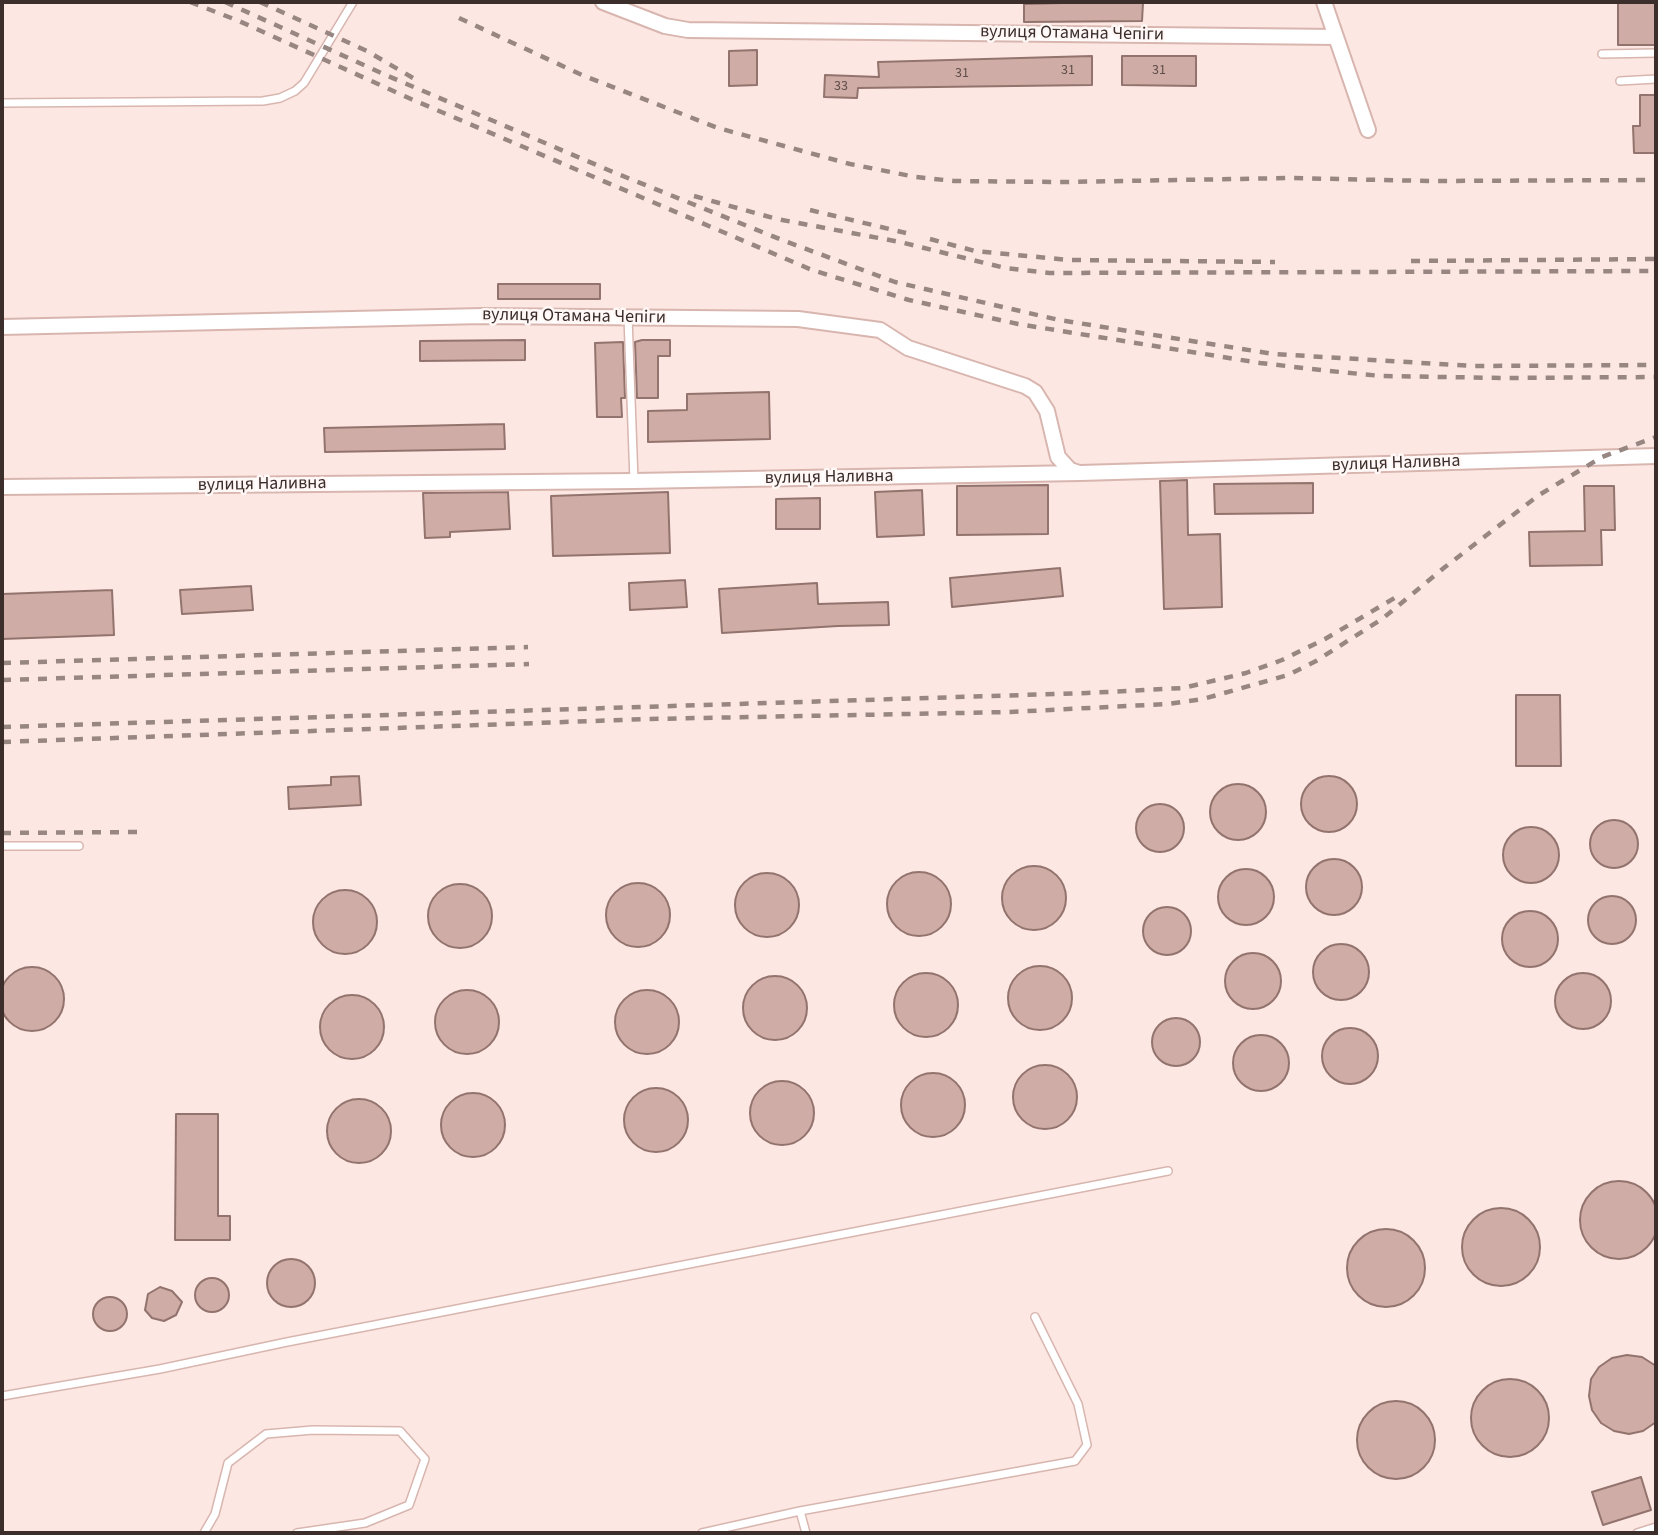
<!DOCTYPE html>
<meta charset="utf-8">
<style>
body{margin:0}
#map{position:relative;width:1658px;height:1535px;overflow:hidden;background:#fce7e2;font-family:"Source Sans 3",sans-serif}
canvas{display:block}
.frame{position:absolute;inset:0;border:4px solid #3c2e2b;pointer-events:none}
</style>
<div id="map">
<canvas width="1658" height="1535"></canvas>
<div class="frame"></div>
</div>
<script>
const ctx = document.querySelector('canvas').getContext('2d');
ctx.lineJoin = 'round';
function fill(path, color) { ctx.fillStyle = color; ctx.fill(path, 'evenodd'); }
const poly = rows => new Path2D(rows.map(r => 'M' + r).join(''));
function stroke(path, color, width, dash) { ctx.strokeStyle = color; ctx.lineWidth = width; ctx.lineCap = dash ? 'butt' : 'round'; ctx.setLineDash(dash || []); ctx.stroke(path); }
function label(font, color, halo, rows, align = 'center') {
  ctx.font = font + ' "Source Sans 3",sans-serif'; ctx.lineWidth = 5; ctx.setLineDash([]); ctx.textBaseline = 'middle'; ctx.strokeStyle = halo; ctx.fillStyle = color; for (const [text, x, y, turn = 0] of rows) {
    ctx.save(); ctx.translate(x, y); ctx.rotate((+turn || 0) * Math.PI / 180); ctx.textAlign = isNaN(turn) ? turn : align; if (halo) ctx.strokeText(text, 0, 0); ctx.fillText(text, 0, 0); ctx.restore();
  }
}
const building = poly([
 [1100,2,1143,3,1142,21,1024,22,1024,4,1100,2],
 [1618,2,1656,2,1656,45,1618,45,1618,2],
 [757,50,757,85,729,86,729,51,757,50],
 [1092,56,1092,85,858,88,857,98,824,97,825,75,879,77,878,62,1092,56],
 [1122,56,1196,56,1196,86,1122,85,1122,56],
 [1640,95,1656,95,1656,153,1634,153,1633,126,1640,126,1640,95],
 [498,284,600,284,600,299,498,299,498,284],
 [525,340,525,360,420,361,420,341,525,340],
 [642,340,670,340,670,356,658,356,658,398,637,398,635,342,642,340],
 [623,342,625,398,621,398,622,417,597,417,595,343,623,342],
 [769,392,770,439,648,442,648,411,687,410,687,394,769,392],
 [504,424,505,449,325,452,324,428,504,424],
 [1187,480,1188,535,1220,534,1222,607,1164,609,1160,481,1187,480],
 [1313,483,1313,513,1215,514,1214,484,1313,483],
 [1048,485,1048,534,957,535,957,486,1048,485],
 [1584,486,1614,486,1615,530,1601,530,1602,565,1530,566,1529,532,1585,531,1584,486],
 [922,490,924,535,877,537,875,492,922,490],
 [508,492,510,529,450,532,450,537,425,538,423,493,508,492],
 [668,492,670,553,553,556,551,496,668,492],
 [820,498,820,529,776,529,776,499,820,498],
 [1060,568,1063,596,952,607,950,578,1060,568],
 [685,580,687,607,630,610,629,583,685,580],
 [817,583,818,604,888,602,889,625,838,626,722,633,719,589,817,583],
 [251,586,253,610,182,614,180,590,251,586],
 [112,590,114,635,2,639,2,594,112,590],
 [1516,695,1560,695,1561,766,1516,766,1516,695],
 [359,776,361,805,289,809,288,787,331,785,331,777,359,776],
 '1301 804a28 28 0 1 1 56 0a28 28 0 1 1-56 0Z',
 '1210 812a28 28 0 1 1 56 0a28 28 0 1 1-56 0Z',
 '1136 828a24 24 0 1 1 48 0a24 24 0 1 1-48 0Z',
 '1590 844a24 24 0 1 1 48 0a24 24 0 1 1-48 0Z',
 '1503 855a28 28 0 1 1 56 0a28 28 0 1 1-56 0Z',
 '1306 887a28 28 0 1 1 56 0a28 28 0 1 1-56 0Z',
 '1002 898a32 32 0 1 1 64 0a32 32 0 1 1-64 0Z',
 '1218 897a28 28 0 1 1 56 0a28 28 0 1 1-56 0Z',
 '887 904a32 32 0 1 1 64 0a32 32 0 1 1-64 0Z',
 '735 905a32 32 0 1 1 64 0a32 32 0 1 1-64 0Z',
 '606 915a32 32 0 1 1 64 0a32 32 0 1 1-64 0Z',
 '428 916a32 32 0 1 1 64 0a32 32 0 1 1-64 0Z',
 '313 922a32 32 0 1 1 64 0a32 32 0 1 1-64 0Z',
 '1588 920a24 24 0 1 1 48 0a24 24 0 1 1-48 0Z',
 '1143 931a24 24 0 1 1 48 0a24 24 0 1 1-48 0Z',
 '1502 939a28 28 0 1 1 56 0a28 28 0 1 1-56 0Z',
 '1313 972a28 28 0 1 1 56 0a28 28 0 1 1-56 0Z',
 '1225 981a28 28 0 1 1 56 0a28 28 0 1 1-56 0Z',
 '1008 998a32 32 0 1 1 64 0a32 32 0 1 1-64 0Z',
 '0 999a32 32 0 1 1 64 0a32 32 0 1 1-64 0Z',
 '894 1005a32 32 0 1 1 64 0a32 32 0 1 1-64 0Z',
 '1555 1001a28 28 0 1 1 56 0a28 28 0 1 1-56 0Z',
 '743 1008a32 32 0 1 1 64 0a32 32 0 1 1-64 0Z',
 '615 1022a32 32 0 1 1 64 0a32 32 0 1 1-64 0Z',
 '435 1022a32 32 0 1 1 64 0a32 32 0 1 1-64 0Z',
 '320 1027a32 32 0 1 1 64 0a32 32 0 1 1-64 0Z',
 '1152 1042a24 24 0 1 1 48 0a24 24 0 1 1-48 0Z',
 '1322 1056a28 28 0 1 1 56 0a28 28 0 1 1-56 0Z',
 '1233 1063a28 28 0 1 1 56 0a28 28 0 1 1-56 0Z',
 '1013 1097a32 32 0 1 1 64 0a32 32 0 1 1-64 0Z',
 '901 1105a32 32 0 1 1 64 0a32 32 0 1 1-64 0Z',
 '750 1113a32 32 0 1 1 64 0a32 32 0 1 1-64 0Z',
 '624 1120a32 32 0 1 1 64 0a32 32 0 1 1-64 0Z',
 '441 1125a32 32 0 1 1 64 0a32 32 0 1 1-64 0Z',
 '327 1131a32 32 0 1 1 64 0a32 32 0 1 1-64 0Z',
 [176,1114,218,1114,218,1216,230,1216,230,1240,175,1240,176,1114],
 '1580 1220a39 39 0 1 1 78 0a39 39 0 1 1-78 0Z',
 '1462 1247a39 39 0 1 1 78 0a39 39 0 1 1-78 0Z',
 '1347 1268a39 39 0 1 1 78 0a39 39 0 1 1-78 0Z',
 '267 1283a24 24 0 1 1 48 0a24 24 0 1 1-48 0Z',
 '195 1295a17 17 0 1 1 34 0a17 17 0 1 1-34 0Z',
 [160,1287,172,1291,182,1302,176,1315,164,1321,152,1318,145,1310,148,1294,160,1287],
 '93 1314a17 17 0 1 1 34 0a17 17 0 1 1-34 0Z',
 [1627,1355,1642,1357,1656,1366,1656,1422,1643,1431,1629,1434,1614,1431,1601,1423,1592,1410,1589,1396,1591,1379,1599,1367,1612,1358,1627,1355],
 '1471 1418a39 39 0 1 1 78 0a39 39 0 1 1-78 0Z',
 '1357 1440a39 39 0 1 1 78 0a39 39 0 1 1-78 0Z',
 [1641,1477,1651,1510,1603,1525,1592,1492,1641,1477]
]);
fill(building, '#cfada6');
stroke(building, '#93736d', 2);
const lane = poly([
 [1602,54,1656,53],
 [1620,81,1656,79],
 [2,103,263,101,280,98,295,91,304,83,353,2],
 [628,317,634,481],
 [2,846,79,846],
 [2,1396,160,1369,287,1342,1168,1171],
 [800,1511,1075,1461,1087,1445,1078,1404,1035,1317],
 [204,1533,215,1514,228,1463,266,1434,313,1430,400,1431,425,1459,409,1505,365,1523,297,1533],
 [702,1533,800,1511,806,1533],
 [1637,1533,1656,1527]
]);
const street = poly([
 [603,2,665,26,688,30,1336,37],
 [1324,2,1368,130],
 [2,327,483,316,798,319,880,330,908,348,1025,386,1035,392,1047,411,1058,457,1070,470,1079,473],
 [2,487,634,481,1080,473,1656,456]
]);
stroke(lane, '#d8b6af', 10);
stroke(street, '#d8b6af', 18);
stroke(lane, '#fff', 7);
stroke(street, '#fff', 14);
stroke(poly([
 [190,2,239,21,411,99,812,270,909,300,1018,324,1260,363,1330,371,1381,376,1505,378,1656,377],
 [225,2,388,76,613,172,782,240,895,282,1059,320,1274,354,1473,366,1656,365],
 [260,2,367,51,413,78],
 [459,18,582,75,718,128,850,164,916,177,954,181,1065,182,1291,178,1429,181,1656,180],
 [694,196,777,219,900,242,1005,268,1049,273,1656,271],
 [810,210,906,233],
 [930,239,975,251,1069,260,1275,262],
 [1411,261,1656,259],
 [2,663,528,647],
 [2,680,529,664],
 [2,727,1087,693,1183,688,1246,673,1282,660,1325,639,1398,596],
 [2,742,649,719,1010,712,1167,704,1203,699,1288,675,1316,661,1382,619,1445,567,1539,495,1602,457,1656,437],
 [2,833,140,832]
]), '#978682', 4.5, [9, 9]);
label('14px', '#614e4a', null, [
 ["31",1068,71],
 ["31",1159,71],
 ["31",962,74],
 ["33",841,87]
]);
label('18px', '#3c2e2b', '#fff8f6', [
 ["вулиця Отамана Чепіги",1072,34,1],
 ["вулиця Отамана Чепіги",574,317,1],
 ["вулиця Наливна",1396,464,-2],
 ["вулиця Наливна",829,478,-1],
 ["вулиця Наливна",262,485,-1]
]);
</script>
